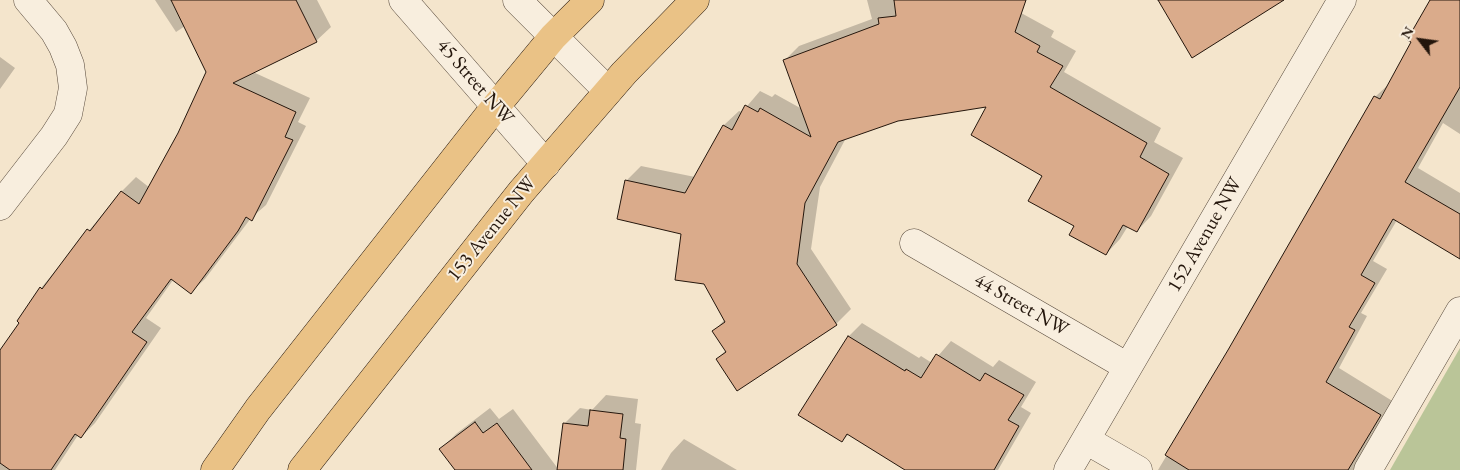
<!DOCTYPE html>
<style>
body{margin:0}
#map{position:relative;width:1460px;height:470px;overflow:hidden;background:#f4e5cc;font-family:"EB Garamond",serif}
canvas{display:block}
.north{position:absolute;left:1395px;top:15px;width:50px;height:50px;-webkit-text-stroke:4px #f8eede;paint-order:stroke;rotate:300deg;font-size:14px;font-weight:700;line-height:20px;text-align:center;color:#24160c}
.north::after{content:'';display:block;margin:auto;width:18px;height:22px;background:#24160c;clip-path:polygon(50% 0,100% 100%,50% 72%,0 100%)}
</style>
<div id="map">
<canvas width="1460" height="470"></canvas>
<div class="north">N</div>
</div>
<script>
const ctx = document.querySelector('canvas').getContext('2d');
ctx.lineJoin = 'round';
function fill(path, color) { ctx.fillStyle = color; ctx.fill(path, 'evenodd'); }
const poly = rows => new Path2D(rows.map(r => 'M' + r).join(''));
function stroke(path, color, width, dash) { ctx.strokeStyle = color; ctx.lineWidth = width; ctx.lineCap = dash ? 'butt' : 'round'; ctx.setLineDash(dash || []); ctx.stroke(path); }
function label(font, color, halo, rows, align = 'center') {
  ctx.font = font + ' "EB Garamond",serif'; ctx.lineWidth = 4; ctx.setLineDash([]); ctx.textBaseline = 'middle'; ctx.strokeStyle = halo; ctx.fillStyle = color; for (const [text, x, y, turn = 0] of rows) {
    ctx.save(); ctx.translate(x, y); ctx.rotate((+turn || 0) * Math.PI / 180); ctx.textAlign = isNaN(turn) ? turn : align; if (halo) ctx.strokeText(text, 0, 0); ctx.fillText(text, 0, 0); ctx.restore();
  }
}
fill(poly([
 [1460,348,1460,470,1390,470]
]), '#bac598');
fill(poly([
 [155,0,317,0,331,27,316,41,253,72,310,98,298,122,306,126,266,205,251,218,205,279,190,293,173,280,146,318,161,328,95,423,81,437,78,435,55,470,0,470,0,353,41,288,122,191,136,177,150,188,179,133,207,72,185,26,176,32],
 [867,0,973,0,1012,8,1054,31,1051,37,1076,51,1064,72,1161,128,1154,142,1183,158,1151,216,1137,231,1128,226,1120,239,1106,254,1076,226,1043,175,989,105,897,119,846,138,820,187,811,249,851,309,836,324,738,389,717,359,726,350,714,331,725,319,683,233,627,180,641,166,695,177,724,125,739,111,742,112,760,91,772,97,775,94,802,109,784,61,799,46,872,19],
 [1432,0,1460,0,1460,134,1443,123,1418,168,1460,193,1460,257,1397,220,1373,261,1387,269,1361,313,1367,316,1339,368,1394,402,1353,470,1158,470,1229,351,1375,97,1389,84,1413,42],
 [0,57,15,68,0,89],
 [862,323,919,358,921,356,932,363,951,341,993,367,999,360,1036,382,1021,407,1031,413,998,470,926,470,849,434,842,441,800,414,849,336],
 [606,395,638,399,635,423,641,424,636,470,559,470,564,424,580,408,592,410],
 [490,408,499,419,513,409,559,470,457,470,441,449,456,434],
 [684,439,737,470,661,470,671,453]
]), '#0003');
const building = poly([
 [171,0,296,0,317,42,233,83,296,112,285,137,293,140,252,221,246,217,238,231,191,294,171,279,132,332,147,342,81,438,75,434,51,470,10,470,0,463,0,350,19,323,17,321,40,287,42,289,87,229,90,231,121,191,139,204,178,133,206,72,171,0],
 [894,0,1026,0,1015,32,1040,46,1037,52,1063,66,1050,87,1147,143,1140,157,1169,174,1137,232,1123,225,1106,255,1069,235,1074,226,1028,201,1042,176,971,135,986,107,898,121,838,142,805,203,797,264,837,325,737,391,716,359,726,352,712,331,725,322,704,284,675,280,681,234,617,219,625,180,685,193,723,125,732,130,745,105,758,112,760,108,811,137,783,60,879,24,878,18,896,16,894,0],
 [1158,0,1284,0,1192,58,1158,0],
 [1430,0,1460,0,1460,87,1405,182,1460,214,1460,259,1393,219,1361,275,1375,283,1349,327,1355,330,1326,382,1381,415,1348,470,1189,470,1165,455,1228,350,1374,96,1380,99,1411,42,1407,40,1430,0],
 [848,336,905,371,906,369,921,378,936,354,980,381,985,373,1024,395,1008,420,1019,426,994,470,905,470,847,434,842,442,798,415,848,336],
 [590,410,623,414,620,438,626,439,623,470,557,470,563,423,588,426,590,410],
 [475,422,483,433,497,423,532,470,455,470,439,449,475,422]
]);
fill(building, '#daab8b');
stroke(building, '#24160c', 1);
const minor = poly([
 [403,0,546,164],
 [517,0,608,91],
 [0,206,54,136,68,114,73,88,70,65,63,47,54,31,28,0],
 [914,243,1128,367],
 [1086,440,1138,470],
 [1068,470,1342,0],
 [1368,470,1460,311]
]);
const major = poly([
 [215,470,258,409,496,106,553,37,590,0],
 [302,470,521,192,624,73,695,0]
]);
stroke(minor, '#584a3c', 29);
stroke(major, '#24160c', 29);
stroke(minor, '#f8eede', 28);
stroke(major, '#eac286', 28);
label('20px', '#24160c', '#f8eede', [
 ["45 Street NW",475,82,49],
 ["153 Avenue NW",492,229,-51],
 ["152 Avenue NW",1205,235,-60],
 ["44 Street NW",1021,305,30]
]);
</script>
